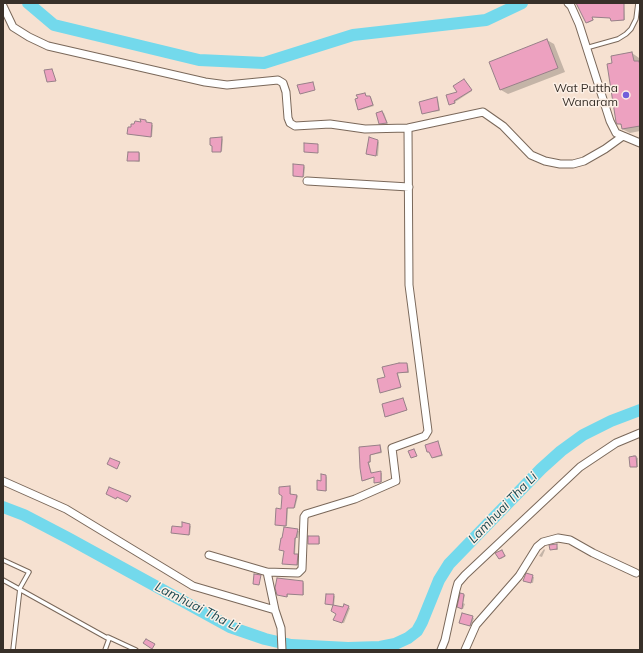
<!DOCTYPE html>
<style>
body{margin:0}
#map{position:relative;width:643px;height:653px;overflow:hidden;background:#f6e1d1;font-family:Mulish,sans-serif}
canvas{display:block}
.frame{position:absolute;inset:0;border:4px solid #383029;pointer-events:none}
</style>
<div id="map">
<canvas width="643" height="653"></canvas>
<div class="frame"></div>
</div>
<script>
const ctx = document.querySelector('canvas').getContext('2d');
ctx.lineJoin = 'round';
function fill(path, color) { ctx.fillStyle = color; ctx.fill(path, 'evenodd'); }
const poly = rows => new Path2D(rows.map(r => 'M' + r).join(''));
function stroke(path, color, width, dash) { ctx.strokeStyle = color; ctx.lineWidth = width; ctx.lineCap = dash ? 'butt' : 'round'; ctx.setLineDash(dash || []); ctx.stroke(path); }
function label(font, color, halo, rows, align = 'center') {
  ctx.font = font + ' Mulish,sans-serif'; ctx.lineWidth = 3; ctx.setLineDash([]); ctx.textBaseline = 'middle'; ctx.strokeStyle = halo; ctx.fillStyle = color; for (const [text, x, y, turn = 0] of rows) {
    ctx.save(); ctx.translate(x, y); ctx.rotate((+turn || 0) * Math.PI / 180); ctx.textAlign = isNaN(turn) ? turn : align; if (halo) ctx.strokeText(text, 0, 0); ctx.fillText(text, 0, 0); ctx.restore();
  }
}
fill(poly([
 [577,3,624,3,625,20,613,21,611,18,592,17,594,20,588,23],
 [547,40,554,44,565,72,508,94,501,90],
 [632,53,639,58,640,61,640,131,630,133,622,129,622,126,618,123,613,64],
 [465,81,472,91,455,102,456,103,450,104],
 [365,94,367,97,371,97,374,106,360,110,359,109],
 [436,98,438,99,440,111,423,113],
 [382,112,384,113,388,124,380,123],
 [146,121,146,123,153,125,152,137,129,134],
 [222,138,223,139,222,151,213,151],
 [378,141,379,142,378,156,368,154],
 [138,153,140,153,140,162,128,160],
 [304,166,305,167,304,177,294,176],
 [407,364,408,365,409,373,398,373,401,388,381,392,387,377],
 [403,399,407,410,387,417,386,416],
 [438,442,443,456,434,458,431,452,427,452],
 [380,446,381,447,382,453,371,455,371,462,369,463,372,474,382,473,382,482,375,483,375,477,364,481,363,480,360,448],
 [636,457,638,458,638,467,632,467,631,466,630,458],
 [326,476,327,477,327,491,320,490],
 [290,487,291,488,291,495,298,496,295,508,288,508,287,526,277,525,282,510,283,496,280,488],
 [183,523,191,526,190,535,172,533,182,529],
 [285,528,299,531,298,538,296,538,295,555,299,556,298,565,285,564],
 [319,537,320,538,320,544,309,544],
 [557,545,558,550,551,550],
 [544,549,545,550,542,557,539,556],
 [502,551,506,556,501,559,500,559],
 [527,575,534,577,533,583,526,581],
 [303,582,304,583,304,595,288,594,288,597,279,595],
 [333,595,335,596,334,606,343,608,344,605,350,608,344,623,336,621,337,613,333,611,334,605,326,604],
 [464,595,465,595,463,603,465,604,463,609,460,608],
 [463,614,474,618,471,626,461,623]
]), '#0003');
stroke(poly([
 [28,3,54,25,199,60,264,63,353,35,486,20,522,3],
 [3,507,24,515,68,538,230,627,265,639,291,645,348,648,380,647,395,644,408,638,417,631,422,622,439,580,449,564,541,469,561,451,583,435,611,421,640,410]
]), '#73d9ec', 12);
const building = poly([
 [576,3,624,3,624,20,611,21,610,18,592,17,593,20,586,23,576,3],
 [547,39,558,68,500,90,489,62,547,39],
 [632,52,634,61,639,61,640,66,640,126,622,129,621,124,617,124,616,122,607,64,612,63,611,56,632,52],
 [52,69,56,81,47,82,44,70,52,69],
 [464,79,472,90,454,101,455,103,449,105,446,95,457,92,453,86,464,79],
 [313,82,315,90,300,94,297,85,313,82],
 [365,93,366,96,370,96,373,105,358,110,355,99,358,98,356,95,365,93],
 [437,97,439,110,422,114,419,102,437,97],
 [382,111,387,123,379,124,376,113,382,111],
 [140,119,146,120,146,122,152,123,151,137,127,134,128,127,131,127,131,124,134,124,135,121,141,122,140,119],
 [222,137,221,152,212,152,212,146,210,145,210,138,222,137],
 [369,137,378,140,376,156,366,154,369,137],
 [304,143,318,144,318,153,304,152,304,143],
 [128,152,139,152,139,161,127,161,128,152],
 [293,164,304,165,303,177,293,176,293,164],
 [399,363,407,363,408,372,397,373,401,387,380,393,377,379,385,377,382,367,399,363],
 [403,398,407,410,385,417,382,404,403,398],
 [438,441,442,455,432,458,429,452,427,452,425,445,438,441],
 [380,445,381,452,370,455,370,462,368,462,371,473,381,471,381,482,374,483,374,477,362,481,360,468,359,447,380,445],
 [414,449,417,456,411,458,408,451,414,449],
 [634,456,636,456,637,467,630,467,629,457,634,456],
 [110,458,120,462,117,469,107,464,110,458],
 [321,474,326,475,326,491,317,490,317,480,321,481,321,474],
 [290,486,290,494,297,495,294,508,287,508,286,526,275,525,276,508,281,509,282,496,279,494,279,487,290,486],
 [109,487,131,496,127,502,117,497,116,499,106,494,109,487],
 [182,522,190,524,189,535,171,533,172,526,182,527,182,522],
 [284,527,298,529,296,538,295,538,294,554,298,554,297,565,282,564,284,551,279,550,281,538,282,538,284,527],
 [308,536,319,536,319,544,308,544,308,536],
 [557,544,557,549,550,550,549,545,557,544],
 [502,550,505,556,499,559,495,553,502,550],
 [526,573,533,575,531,583,523,581,526,573],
 [254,574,261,575,259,585,253,584,254,574],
 [277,578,303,581,303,595,287,594,287,597,277,595,275,588,277,578],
 [460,593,464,594,462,609,457,607,460,593],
 [326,594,334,594,333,605,325,604,326,594],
 [344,604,349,606,342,623,333,620,336,614,331,611,333,605,343,607,344,604],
 [462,613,473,616,470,626,459,623,462,613],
 [146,639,155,644,152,649,143,643,146,639]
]);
fill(building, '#eda1c0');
stroke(building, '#978088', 1);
const service = poly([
 [586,48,618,39,626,34,631,29,636,19,638,3],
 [3,560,29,572,20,588,13,650],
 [3,580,109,639,105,650],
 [108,637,136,650]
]);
const minor = poly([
 [568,3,571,6,579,24,610,121,616,133,640,143],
 [3,6,13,27,29,37,48,46,205,82,227,85,278,80,283,83,286,92,288,118,290,123,295,126,330,124,365,129,408,128,483,112,503,126,531,155,545,161,560,164,573,164,584,161,605,149,623,136],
 [307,181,409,187],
 [3,481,66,509,193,586,275,610,281,628,282,650],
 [209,555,267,572,298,573,302,569,304,517,306,514,355,499,396,481,392,448,425,436,428,431,409,285,408,128],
 [267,572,275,610],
 [441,650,445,640,456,590,458,583,465,575,580,467,616,443,640,433],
 [465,650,476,625,519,576,537,547,543,542,558,538,570,540,593,553,636,573]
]);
stroke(service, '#7a685a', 5.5);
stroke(minor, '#7a685a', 9);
stroke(service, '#fff', 3.5);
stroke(minor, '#fff', 7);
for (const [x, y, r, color] of [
 [626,95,4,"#7160da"]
]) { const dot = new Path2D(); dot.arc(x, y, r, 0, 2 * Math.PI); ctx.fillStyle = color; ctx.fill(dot); stroke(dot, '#fdf0e6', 1.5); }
label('12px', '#383029', '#fdf0e6', [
 ["Wat Puttha",618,88],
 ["Wanaram",618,102]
], 'right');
label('italic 13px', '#1d4b53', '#fdf0e6', [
 ["Lamhuai Tha Li",503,508,-46],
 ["Lamhuai Tha Li",197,607,27]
]);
</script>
